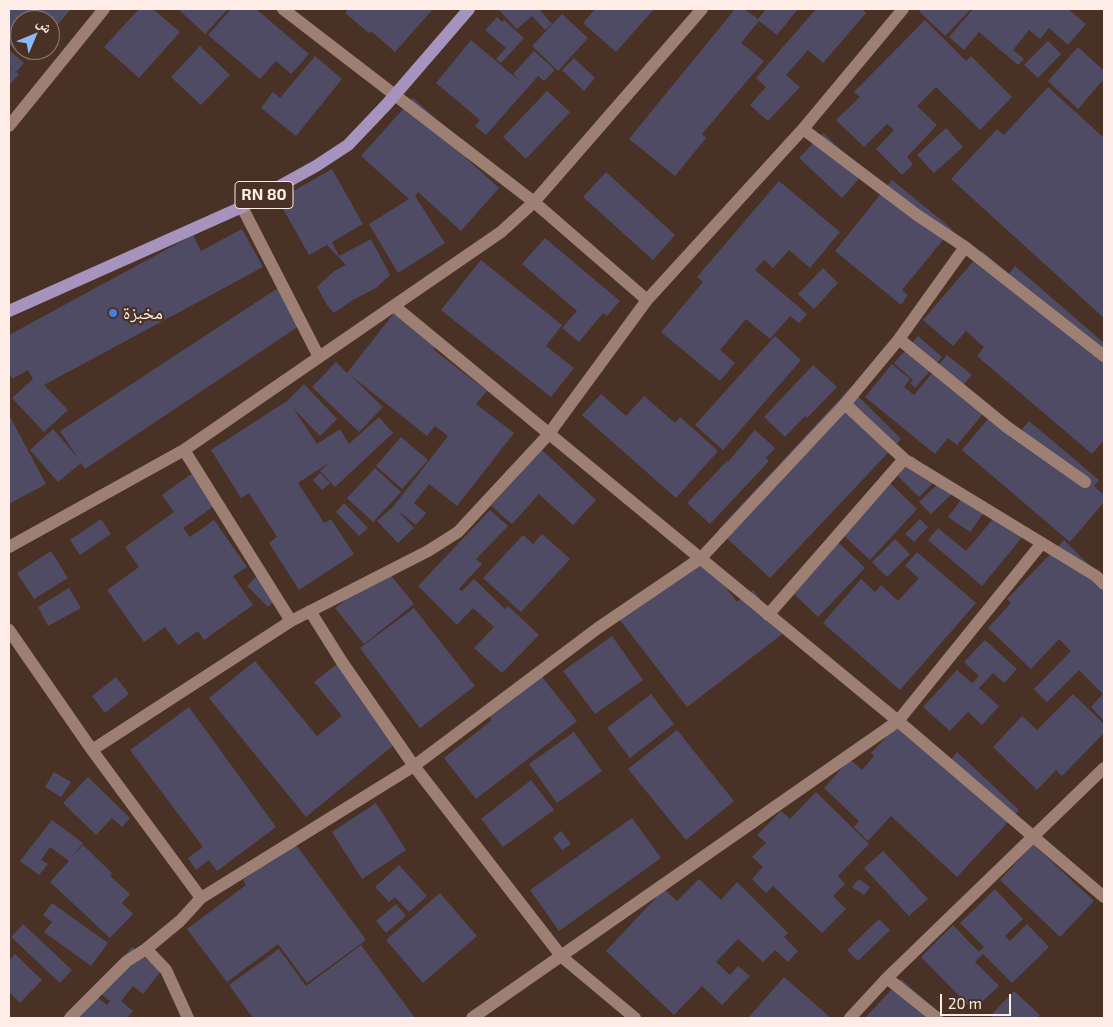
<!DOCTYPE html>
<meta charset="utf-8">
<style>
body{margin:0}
#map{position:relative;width:1113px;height:1027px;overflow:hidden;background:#493125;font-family:"Exo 2","Noto Naskh Arabic",sans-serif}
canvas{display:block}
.frame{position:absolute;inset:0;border:10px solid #feede6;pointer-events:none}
.north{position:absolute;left:10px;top:10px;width:50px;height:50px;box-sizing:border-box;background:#493125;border:1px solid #917c72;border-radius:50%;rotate:45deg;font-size:14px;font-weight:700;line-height:20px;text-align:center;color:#feede6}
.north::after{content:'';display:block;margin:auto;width:18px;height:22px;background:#8cb9fc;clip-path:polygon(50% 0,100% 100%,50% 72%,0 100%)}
.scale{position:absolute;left:940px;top:994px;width:71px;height:22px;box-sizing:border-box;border:2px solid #feede6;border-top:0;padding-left:6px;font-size:15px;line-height:18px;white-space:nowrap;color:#feede6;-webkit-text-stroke:4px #493125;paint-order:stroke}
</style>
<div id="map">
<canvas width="1113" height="1027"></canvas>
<div class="frame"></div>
<div class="north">ش</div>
<div class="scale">20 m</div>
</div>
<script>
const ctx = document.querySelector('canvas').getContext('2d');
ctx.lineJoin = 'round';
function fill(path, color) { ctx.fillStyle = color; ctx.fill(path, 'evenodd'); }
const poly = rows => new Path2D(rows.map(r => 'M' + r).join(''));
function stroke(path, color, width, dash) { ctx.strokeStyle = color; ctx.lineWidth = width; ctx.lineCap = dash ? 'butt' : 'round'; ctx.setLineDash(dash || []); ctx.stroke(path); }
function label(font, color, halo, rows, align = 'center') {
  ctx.font = font + ' "Exo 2","Noto Naskh Arabic",sans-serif'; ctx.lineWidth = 4.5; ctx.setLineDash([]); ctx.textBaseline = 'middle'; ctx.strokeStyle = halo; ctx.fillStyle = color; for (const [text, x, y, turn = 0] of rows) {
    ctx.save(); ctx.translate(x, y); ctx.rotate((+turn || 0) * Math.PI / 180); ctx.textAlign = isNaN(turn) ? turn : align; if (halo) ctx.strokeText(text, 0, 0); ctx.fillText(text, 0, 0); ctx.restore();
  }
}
fill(poly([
 [9,9,71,9,54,29,50,25,50,20,20,20,20,50,38,50,29,61,9,44],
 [139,9,153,9,180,32,139,78,104,47],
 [178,9,228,9,205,34],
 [231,9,256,9,309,54,291,74,276,61,260,79,208,35],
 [348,9,433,9,395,52,371,31,369,33,345,13],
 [498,9,539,9,552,24,545,30,532,16,517,29],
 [595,9,654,9,616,52,583,23],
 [735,9,744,9,758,19,766,9,798,9,777,35,759,21,741,43,764,61,702,134,706,138,675,176,629,139],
 [816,9,862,9,866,13,823,63,808,50,786,75,800,87,768,121,750,105,766,87,756,78],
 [921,9,971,9,945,36,919,11],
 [973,9,1068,9,1086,24,1068,45,1049,28,1040,39,1029,30,1013,50,1024,59,1018,65,979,32,964,50,949,37],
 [562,14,588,38,558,71,532,46],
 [497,17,502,22,504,20,524,38,501,63,496,59,506,48,485,30],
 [925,20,966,61,971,56,1012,97,980,130,936,87,917,106,937,125,907,157,913,164,902,175,876,149,894,130,887,124,864,147,836,120,860,97,854,92],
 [471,40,522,83,513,74,534,51,555,70,544,81,538,76,486,135,475,126,480,120,436,83],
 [1048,41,1061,54,1038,78,1024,65],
 [200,46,230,75,201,105,171,77],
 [1078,47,1104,71,1104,79,1078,109,1048,81],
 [9,50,24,63,16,72,9,65],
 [315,56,342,79,296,136,261,108,273,92,280,98],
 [574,58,595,78,584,91,562,70],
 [9,66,19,74,9,86],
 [1048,87,1104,138,1104,318,951,179,997,129,1004,135],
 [547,91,570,112,526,159,503,137],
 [413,98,472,151,466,158,499,188,461,231,418,192,415,196,445,243,398,273,369,224,409,199,361,156],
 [946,128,963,147,934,173,917,155],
 [823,133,865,172,842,198,799,158],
 [332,169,363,224,332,242,339,256,371,239,390,275,376,288,351,301,334,313,327,305,317,287,333,272,346,265,327,245,309,255,278,200],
 [606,172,675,235,653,260,583,197],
 [892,180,952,229,902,290,908,295,901,305,835,251],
 [779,181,840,232,810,268,789,250,773,268,764,260,755,270,807,314,799,323,790,316,770,339,746,319,720,350,735,363,720,381,661,332,703,282,697,277],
 [242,229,263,267,44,385,68,410,44,432,12,398,33,379,28,370,12,379,9,372,9,335,193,235,201,251],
 [545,238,620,301,607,316,603,313,579,342,562,328,577,311,522,264],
 [982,251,1009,274,1015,266,1104,343,1104,440,1092,454,977,356,984,347,966,331,953,346,923,320],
 [481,260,562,325,546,346,574,368,551,397,441,310],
 [823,268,838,283,814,309,798,294],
 [281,286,305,322,85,469,81,463,58,482,30,450,53,429,78,458,60,431],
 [394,313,436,346,433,349,487,391,476,404,514,433,457,506,429,484,414,503,426,513,416,525,397,510,414,528,398,543,377,521,393,507,448,436,435,426,427,436,349,374,383,407,359,432,312,387,336,362,347,373],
 [775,336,801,360,723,450,695,425],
 [918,336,942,357,915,388,910,383,913,380,894,363],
 [947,355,972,375,962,386,988,408,957,445,948,438,935,454,865,397,892,364,910,379,904,387,914,395],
 [813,365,837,387,807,418,805,416,785,437,764,417],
 [304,384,337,419,320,436,293,408,317,444,340,429,349,444,379,417,393,433,335,487,320,471,330,462,298,483,324,523,331,519,354,554,299,590,269,543,277,537,249,493,241,498,211,450,287,401],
 [850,388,901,439,770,578,718,530],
 [601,394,626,416,644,396,675,423,680,417,718,451,676,498,582,415],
 [993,413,1018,434,1029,421,1099,480,1094,486,1104,495,1104,502,1070,542,962,450],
 [9,415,46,484,9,504],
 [755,430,775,448,766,458,769,461,710,524,687,503,727,461,728,462],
 [401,437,428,460,402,489,376,466],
 [542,450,596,500,573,525,539,494,512,524,491,506],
 [913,456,937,479,919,497,896,474],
 [375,468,401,492,373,522,347,498],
 [194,472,217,504,183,528,190,537,214,520,247,567,233,576,253,605,204,640,198,631,178,645,165,627,144,642,107,590,139,567,125,547,174,512,162,495],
 [320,473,330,483,322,490,313,480],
 [941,481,953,493,931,514,919,502],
 [890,483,917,509,870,560,842,534],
 [964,496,985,511,970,532,948,517],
 [344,503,368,528,359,536,336,512],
 [490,510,508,526,476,559,482,564,459,589,462,591,474,579,505,609,508,606,539,635,502,673,474,648,494,627,473,608,457,625,418,586],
 [998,513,1024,535,982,586,928,540,938,528,966,551],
 [101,519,111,534,80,555,70,540],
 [920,519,928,527,914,542,905,534],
 [542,534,570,559,521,612,483,578,523,535,533,544],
 [895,539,910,554,887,577,872,562],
 [1064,540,1102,578,1104,576,1104,721,1091,707,1103,694,1079,670,1047,702,1034,689,1071,651,1059,639,1031,669,988,628,1011,603,1007,599],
 [838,542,865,568,818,617,791,591],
 [51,551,68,578,34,599,17,573],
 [698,551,737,602,753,590,785,632,687,707,616,615],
 [917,552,976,603,900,690,823,623,861,579,875,592,881,585,898,601,919,578,905,566],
 [385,568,414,604,364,644,335,608],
 [256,577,277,598,268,607,247,586],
 [69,588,81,608,48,626,38,607],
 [414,608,475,686,420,728,360,648],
 [612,636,643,680,595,714,563,671],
 [985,640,1017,669,1004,683,993,673,979,688,999,706,982,725,968,712,950,731,923,707,957,670,972,683,979,676,964,662],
 [342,660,400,740,306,817,209,698,255,661,317,736,342,716,314,682],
 [539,673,577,721,476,799,444,758,492,720,487,713],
 [116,677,129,694,105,713,92,696],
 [651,694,674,724,630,758,607,728],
 [1073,694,1104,724,1104,733,1062,776,1056,770,1037,790,993,747,1022,716,1037,730],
 [189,707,276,827,217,871,209,860,196,870,188,858,203,847,130,750],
 [902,720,948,763,957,752,1019,810,957,877,891,816,868,841,854,827,859,821,824,788,850,759,862,770,874,756,871,753],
 [677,730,734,801,686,840,628,769],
 [574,732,602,771,557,803,529,764],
 [54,772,71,782,61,797,45,787],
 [88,777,130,818,122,827,112,818,96,835,63,803],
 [531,780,554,810,503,847,481,819],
 [816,792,869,844,838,876,845,884,833,896,846,909,822,933,773,886,766,893,752,879,763,867,752,857,766,843,757,835,781,811,790,819],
 [376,803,406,850,362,879,332,832],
 [632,818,661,858,559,931,530,890],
 [52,820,83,843,71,858,83,845,112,873,110,876,130,894,122,903,133,914,110,938,50,882,69,861,50,847,41,860,48,864,39,875,20,861],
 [561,831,571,844,562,850,553,838],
 [294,842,366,940,307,983,278,944,227,982,187,929,246,885,243,880],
 [1033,844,1094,901,1060,937,1000,880],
 [883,851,928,899,909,916,864,868],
 [399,865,427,896,409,912,395,897,389,902,375,887],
 [699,879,721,900,737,882,788,933,784,937,798,951,788,962,775,950,763,962,738,939,716,962,730,975,738,966,750,976,722,1005,702,986,674,1015,606,951,664,889,677,901],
 [859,879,870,887,864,895,852,887],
 [995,889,1023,919,1005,936,1010,941,1027,924,1049,947,1012,983,983,954,975,962,999,986,973,1010,921,957,953,925,979,952,984,947,960,923],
 [440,893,477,936,423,983,386,940],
 [52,903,108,943,91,966,44,932,52,922,43,915],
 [396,904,406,916,386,933,376,921],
 [879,919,890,930,858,961,847,950],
 [23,924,72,970,60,983,11,937],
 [361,945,415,1018,253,1018,229,985,279,949,306,986],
 [132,947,161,971,143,994,133,986,121,1001,133,1011,127,1018,71,1018,92,993,107,1005,110,1001,96,990],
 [15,954,42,980,20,1003,9,992,9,960],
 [784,977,831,1018,748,1018],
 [901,979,945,1018,865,1018],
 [1014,991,1040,1015,1037,1018,994,1018,991,1015]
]), '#504b64');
stroke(poly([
 [9,126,104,9],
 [803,129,917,215,965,247,1104,356],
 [242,207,319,357],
 [647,300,803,129,903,9],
 [394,306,898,721,1104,897],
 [899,339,1007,427,1085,482],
 [845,404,904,459,1096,576,1104,584],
 [184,450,291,621],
 [9,547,184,450,501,232,534,202,702,9],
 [310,611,342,662,414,766,562,957,635,1018],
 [768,615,904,459],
 [9,630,92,750,201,898],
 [92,750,291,621,428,551,458,532,548,435,647,300,534,202,283,9],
 [887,978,937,1018],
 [70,1018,127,961,146,949],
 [188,1018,166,970,146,949,180,921,201,898,414,766,598,628,701,558,845,404,899,339,965,247],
 [472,1018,898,721,1042,543],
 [850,1018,887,978,1104,768]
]), '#9d8073', 12);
stroke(poly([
 [9,311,242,207,316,166,348,145,387,104,469,9]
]), '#a794be', 12);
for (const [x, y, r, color] of [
 [113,313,5,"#3f7fe0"]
]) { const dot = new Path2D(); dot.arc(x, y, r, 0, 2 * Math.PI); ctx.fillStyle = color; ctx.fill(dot); stroke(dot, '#493125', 2); }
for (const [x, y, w] of [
 [264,195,58]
]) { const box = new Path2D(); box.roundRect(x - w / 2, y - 13.5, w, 27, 4); ctx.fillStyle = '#493125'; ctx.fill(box); stroke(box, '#feede6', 1); }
label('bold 16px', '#feede6', null, [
 ["RN 80",264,195]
]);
label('18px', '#feede6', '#493125', [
 ["مخبزة",123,313]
], 'left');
</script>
